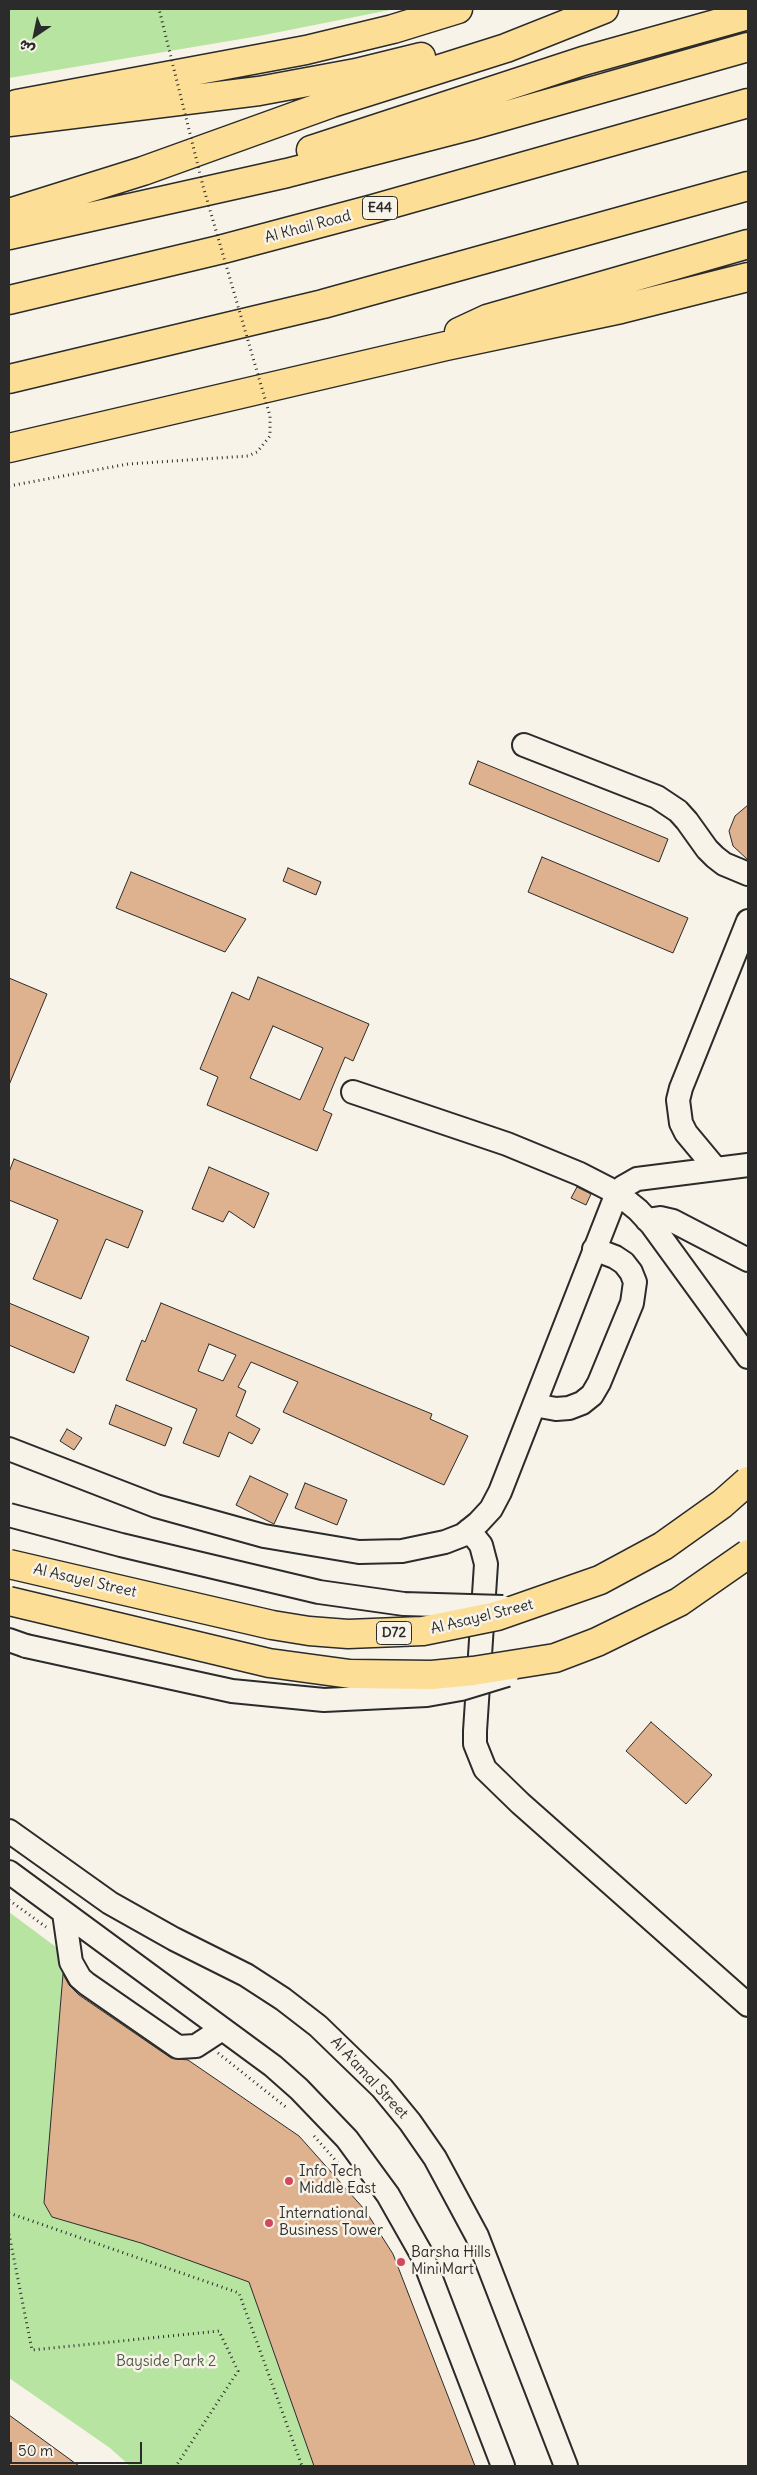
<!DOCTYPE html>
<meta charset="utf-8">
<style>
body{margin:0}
#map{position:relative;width:757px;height:2475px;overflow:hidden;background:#f7f3e8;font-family:Delius,"Playpen Sans Arabic",sans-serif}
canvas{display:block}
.frame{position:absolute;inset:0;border:10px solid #2b2b2b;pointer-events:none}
.north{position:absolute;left:10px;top:10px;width:50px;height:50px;-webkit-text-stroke:4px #f7f3e8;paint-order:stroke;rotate:214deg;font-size:14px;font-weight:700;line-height:20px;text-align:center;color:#2b2b2b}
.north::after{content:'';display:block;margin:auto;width:18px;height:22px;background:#2b2b2b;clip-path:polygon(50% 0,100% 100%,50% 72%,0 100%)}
.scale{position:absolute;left:10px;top:2442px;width:132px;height:22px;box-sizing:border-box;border:2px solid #2b2b2b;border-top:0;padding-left:6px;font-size:15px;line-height:18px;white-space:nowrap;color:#2b2b2b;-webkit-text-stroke:4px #f7f3e8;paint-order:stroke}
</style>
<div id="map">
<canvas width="757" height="2475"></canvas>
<div class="frame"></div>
<div class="north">ش</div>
<div class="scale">50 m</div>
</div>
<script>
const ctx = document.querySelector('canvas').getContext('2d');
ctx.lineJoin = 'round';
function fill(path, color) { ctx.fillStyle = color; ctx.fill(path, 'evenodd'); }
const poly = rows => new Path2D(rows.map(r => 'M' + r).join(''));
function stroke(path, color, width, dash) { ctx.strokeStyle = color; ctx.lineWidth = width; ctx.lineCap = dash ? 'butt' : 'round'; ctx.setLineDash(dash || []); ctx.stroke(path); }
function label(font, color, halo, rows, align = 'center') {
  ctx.font = font + ' Delius,sans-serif'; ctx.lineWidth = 5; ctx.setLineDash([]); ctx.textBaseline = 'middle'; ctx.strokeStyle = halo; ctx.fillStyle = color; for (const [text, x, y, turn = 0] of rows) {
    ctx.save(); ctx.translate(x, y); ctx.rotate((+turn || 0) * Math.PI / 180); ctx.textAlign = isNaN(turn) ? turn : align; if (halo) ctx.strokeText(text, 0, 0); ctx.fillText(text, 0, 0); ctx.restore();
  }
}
fill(poly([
 [9,9,395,9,259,36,9,78],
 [9,1912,56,1947,63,1969,44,2203,52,2217,141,2243,249,2282,314,2466,130,2466,110,2448,9,2378]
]), '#b8e4a1');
const building = poly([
 [478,761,668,839,659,862,469,784,478,761],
 [748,805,748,860,733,846,729,831,735,816,748,805],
 [542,857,688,918,673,953,528,892,542,857],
 [288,868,321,882,316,895,283,881,288,868],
 [131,872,246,919,225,952,116,908,131,872],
 [258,977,369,1024,353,1061,345,1057,323,1110,332,1114,317,1151,207,1105,218,1077,200,1069,232,992,249,1000,258,977],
 [273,1026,323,1048,300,1100,250,1078,273,1026],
 [9,978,47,994,9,1085,9,978],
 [14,1159,143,1211,128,1248,106,1239,81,1299,33,1279,58,1220,9,1200,9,1172,14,1159],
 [209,1167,269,1193,254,1228,229,1211,223,1222,192,1209,209,1167],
 [577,1187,591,1194,586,1205,571,1198,577,1187],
 [9,1303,89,1337,74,1373,9,1345,9,1303],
 [161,1303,432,1414,430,1419,468,1436,444,1485,283,1412,298,1382,251,1362,238,1387,246,1391,236,1416,260,1429,252,1444,229,1432,219,1457,183,1443,197,1409,126,1380,142,1340,145,1342,161,1303],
 [209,1344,236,1355,223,1381,198,1371,209,1344],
 [116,1405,172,1428,165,1446,109,1424,116,1405],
 [67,1429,82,1438,74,1450,60,1441,67,1429],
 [250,1476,288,1494,274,1524,236,1505,250,1476],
 [305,1483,347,1500,337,1525,295,1508,305,1483],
 [651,1722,712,1775,686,1804,626,1751,651,1722],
 [63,1974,69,1985,79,1995,171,2058,188,2060,299,2136,365,2210,393,2254,475,2466,314,2466,249,2282,141,2243,52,2217,44,2203,63,1974],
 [9,2415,79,2466,9,2466,9,2415]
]);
fill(building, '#dfb28f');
stroke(building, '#2b2b2b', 1);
const minor = poly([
 [524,745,657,797,678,811,687,821,707,849,715,857,724,864,748,874],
 [353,1092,507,1144,580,1174,617,1193,638,1210,652,1225,748,1357],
 [716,1169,686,1133,681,1123,678,1100,681,1088,748,921],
 [647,1220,660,1218,673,1221,748,1260],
 [534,1405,556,1409,569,1408,582,1403,592,1395,599,1383,632,1303,635,1282,631,1272,624,1263,615,1257,594,1249],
 [9,1449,156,1506,264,1536,359,1552,402,1551,445,1542,463,1535,478,1523,491,1509,500,1492,617,1193,623,1187,637,1179,748,1165],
 [469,1530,481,1545,486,1564,475,1731,475,1744,485,1769,520,1803,748,2005],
 [9,1640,26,1646],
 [9,1831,110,1903,174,1939,246,1975,283,1999,318,2026,382,2088,410,2122,435,2158,477,2236,566,2466],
 [9,1872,273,2066,299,2089,347,2139,388,2195,422,2255,503,2466],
 [64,1913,71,1962,80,1978,87,1984,178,2047,196,2046,222,2029]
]);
const highway = poly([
 [17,104,306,50,393,29,458,9],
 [9,122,259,91,356,73,421,57],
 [311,150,583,61,748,15],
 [9,213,143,171,332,103,506,48,604,9],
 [9,235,287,173,469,126,748,47],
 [9,300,223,249,373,209,748,103],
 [459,332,487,319,748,244],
 [9,379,323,304,748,186],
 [9,448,446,346,621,309,748,277]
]);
stroke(minor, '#2b2b2b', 26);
stroke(highway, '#2b2b2b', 31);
stroke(poly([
 [9,1900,46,1927],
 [218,2053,287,2108],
 [314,2136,338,2163],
 [9,2213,239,2293,302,2466],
 [9,2234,32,2350,219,2331,238,2371,176,2466]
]), '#2b2b2b', 3, [1, 4]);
stroke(minor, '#f7f3e8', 22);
stroke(highway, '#fcde96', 28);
const minorBridge = poly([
 [9,1515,121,1545,319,1592,404,1604,503,1607],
 [26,1646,232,1691,324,1700,427,1695,461,1689,507,1675]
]);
const majorBridge = poly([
 [9,1564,272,1625,309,1631,348,1634,423,1631,497,1616,600,1580,663,1546,722,1504,748,1481],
 [9,1601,269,1663,350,1674,432,1675,473,1671,555,1658,597,1642,679,1602,748,1554]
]);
stroke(minorBridge, '#2b2b2b', 26, []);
stroke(majorBridge, '#2b2b2b', 31, []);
stroke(poly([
 [9,486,128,464,248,456,257,452,270,436,270,416,203,186,159,9]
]), '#2b2b2b', 3, [1, 4]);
stroke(minorBridge, '#f7f3e8', 22);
stroke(majorBridge, '#fcde96', 28);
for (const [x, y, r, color] of [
 [289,2181,5,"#d1495b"],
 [269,2223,5,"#d1495b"],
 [401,2262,5,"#d1495b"]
]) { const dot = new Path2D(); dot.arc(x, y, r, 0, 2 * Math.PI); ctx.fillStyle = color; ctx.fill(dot); stroke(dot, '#f7f3e8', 2); }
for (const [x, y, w] of [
 [380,208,35],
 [394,1633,35]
]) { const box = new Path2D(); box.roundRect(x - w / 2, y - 11.5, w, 23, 4); ctx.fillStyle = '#f7f3e8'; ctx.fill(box); stroke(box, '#2b2b2b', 1); }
label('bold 14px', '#2b2b2b', null, [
 ["E44",380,208],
 ["D72",394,1633]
]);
label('15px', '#2b2b2b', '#f7f3e8', [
 ["Al Khail Road",308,227,-15],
 ["Al Asayel Street",85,1581,13],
 ["Al Asayel Street",482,1617,-14],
 ["Al A'amal Street",369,2078,47]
]);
label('15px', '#2b2b2b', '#f7f3e8', [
 ["Info Tech",299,2172],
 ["Middle East",299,2189],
 ["International",279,2214],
 ["Business Tower",279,2231],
 ["Barsha Hills",411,2253],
 ["Mini Mart",411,2270]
], 'left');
label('15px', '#4e5948', '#f7f3e8', [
 ["Bayside Park 2",166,2362]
]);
</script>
